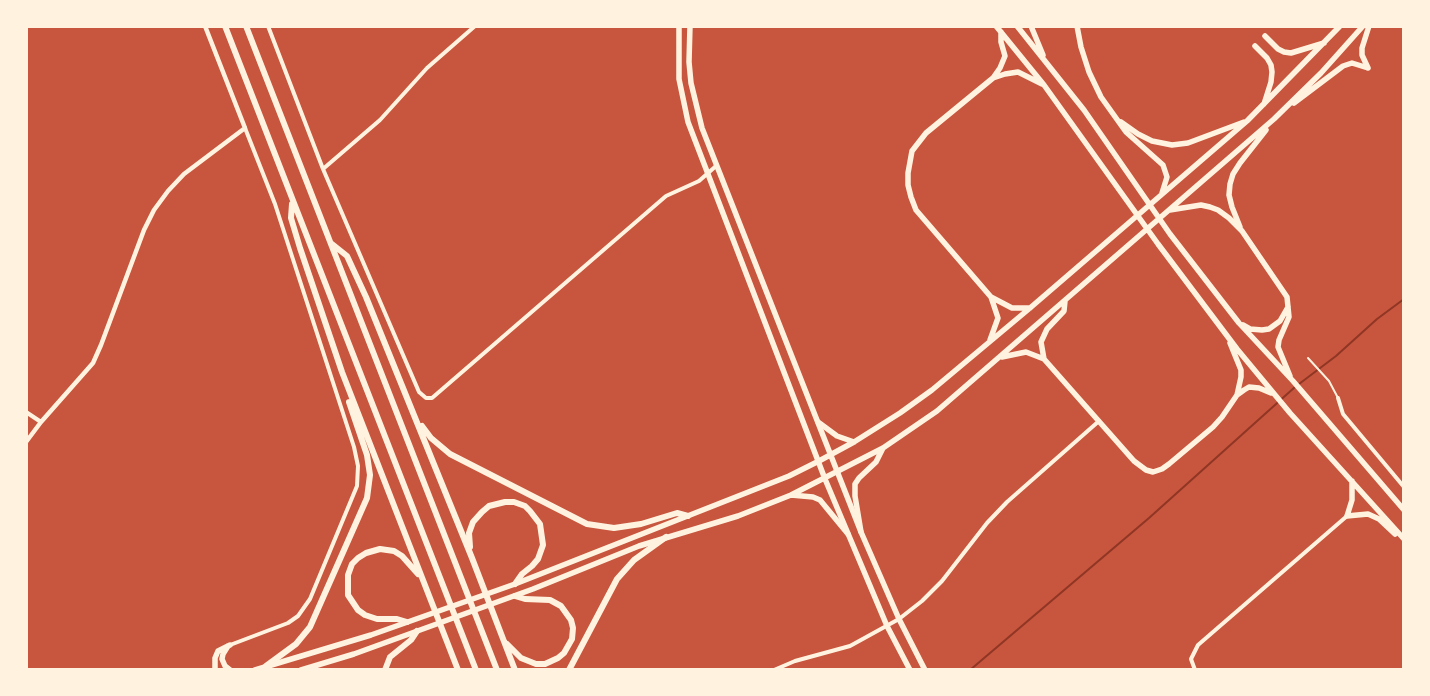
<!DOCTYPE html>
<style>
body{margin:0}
#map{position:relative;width:1430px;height:696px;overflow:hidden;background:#c8553d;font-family:Cabin,sans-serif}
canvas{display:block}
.frame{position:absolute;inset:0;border:28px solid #fff3e0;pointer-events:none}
</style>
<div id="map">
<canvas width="1430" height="696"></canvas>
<div class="frame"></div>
</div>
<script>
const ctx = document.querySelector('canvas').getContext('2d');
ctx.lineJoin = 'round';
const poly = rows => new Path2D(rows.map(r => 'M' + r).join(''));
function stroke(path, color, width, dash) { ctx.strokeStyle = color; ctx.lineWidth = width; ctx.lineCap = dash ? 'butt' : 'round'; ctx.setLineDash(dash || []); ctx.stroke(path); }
stroke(poly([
 [1299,384,1336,356,1377,319,1404,299],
 [970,670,1149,518,1295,387]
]), '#8f3625', 2);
stroke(poly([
 [1308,358,1329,381,1338,398]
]), '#fff3e0', 2);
stroke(poly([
 [268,26,323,169,419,392,426,398,432,398,666,196,699,181,716,166],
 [323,169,380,120,427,68,475,26],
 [1338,398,1343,414,1404,487],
 [230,645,288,623,298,616,310,599,357,486,358,466,354,447,275,204,245,128],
 [774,670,795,661,850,646,899,619,922,601,942,581,987,523,1007,502,1099,421],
 [1195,670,1191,659,1198,645,1347,516]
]), '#fff3e0', 4);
stroke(poly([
 [26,412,41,422],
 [26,442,41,422,93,363,101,345,144,230,154,210,168,191,184,174,245,128,205,26]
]), '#fff3e0', 4.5);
stroke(poly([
 [679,26,679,79,688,122,825,479,887,626,910,670],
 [690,26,689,62,691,83,702,128,861,532,899,619,925,670]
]), '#fff3e0', 5.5);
stroke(poly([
 [996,26,1044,85,1158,244,1237,349,1290,413,1404,539],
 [1017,26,1084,110,1170,234,1239,323,1293,381,1404,510],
 [1031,26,1043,55],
 [1077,26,1081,47,1089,72,1101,97,1126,132,1163,165,1167,177,1162,193],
 [1265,36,1278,49,1284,52,1291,53,1324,43],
 [1255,46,1267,58,1271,65,1272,72,1271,82,1264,104],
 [1368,68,1362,55,1362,48,1369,26],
 [993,78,1000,68,1005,56,1001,42,1001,32],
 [1294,103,1343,66,1352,63,1368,68],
 [1121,122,1138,134,1152,141,1172,145,1188,143,1244,122],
 [1170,210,1201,205,1210,207,1218,210,1229,218,1242,231,1287,297,1289,317,1279,340,1278,347,1290,376],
 [1240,227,1232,207,1229,195,1230,184,1233,174,1240,163,1266,130],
 [1030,308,1012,308,991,297,916,210,911,197,908,185,908,173,912,151,926,133,993,78,1005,74,1018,72,1042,84],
 [1243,325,1250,329,1262,330,1269,329,1280,321,1288,307],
 [990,340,998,318,991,297],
 [1230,343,1241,370,1241,377,1237,395],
 [1002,357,1026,352,1044,359,1134,461,1146,470,1153,472,1162,469,1169,464,1213,427,1222,417,1237,395,1244,390,1249,387,1259,388,1271,393],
 [1044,359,1041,342,1047,329,1064,311,1065,301],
 [818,422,837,436,854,442],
 [791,495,813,497,820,500,848,534],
 [1347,516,1368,514,1379,519,1395,534],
 [1347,516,1352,500,1352,481],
 [861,532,855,496,855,484,859,478,876,462,883,448],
 [228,646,223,654,222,659,225,666,230,670],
 [215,670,215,658,218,651,230,645],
 [255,670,371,635,515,584,789,476,819,461,854,442,900,413,932,390,1030,308,1247,121,1340,26],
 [301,670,354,654,533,589,639,546,738,516,791,495,883,448,937,411,1274,119,1321,73,1363,26]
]), '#fff3e0', 5.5);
stroke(poly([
 [225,26,476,670],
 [246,26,497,670],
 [292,204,291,218,300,248,342,372,458,670],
 [332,244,347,256,366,297,472,558,515,670],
 [422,426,431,438,450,454,587,524,614,528,641,524,677,513,688,516],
 [470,547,469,533,473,522,482,512,489,506,505,502,514,502,525,506,530,511,540,524,543,545,538,559,532,566,522,574,515,584],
 [407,622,397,619,377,619,365,615,358,610,348,595,348,575,352,564,358,558,366,553,380,549,394,551,402,556,418,574],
 [507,644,521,658,536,664,545,664,558,658,564,653,572,639,573,628,571,620,561,606,550,600,525,599,515,596],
 [266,666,296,644,310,627,367,498,370,475,367,455,349,402],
 [385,670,390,657,411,640,417,631],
 [569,670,617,579,634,560,666,537]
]), '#fff3e0', 6);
</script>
